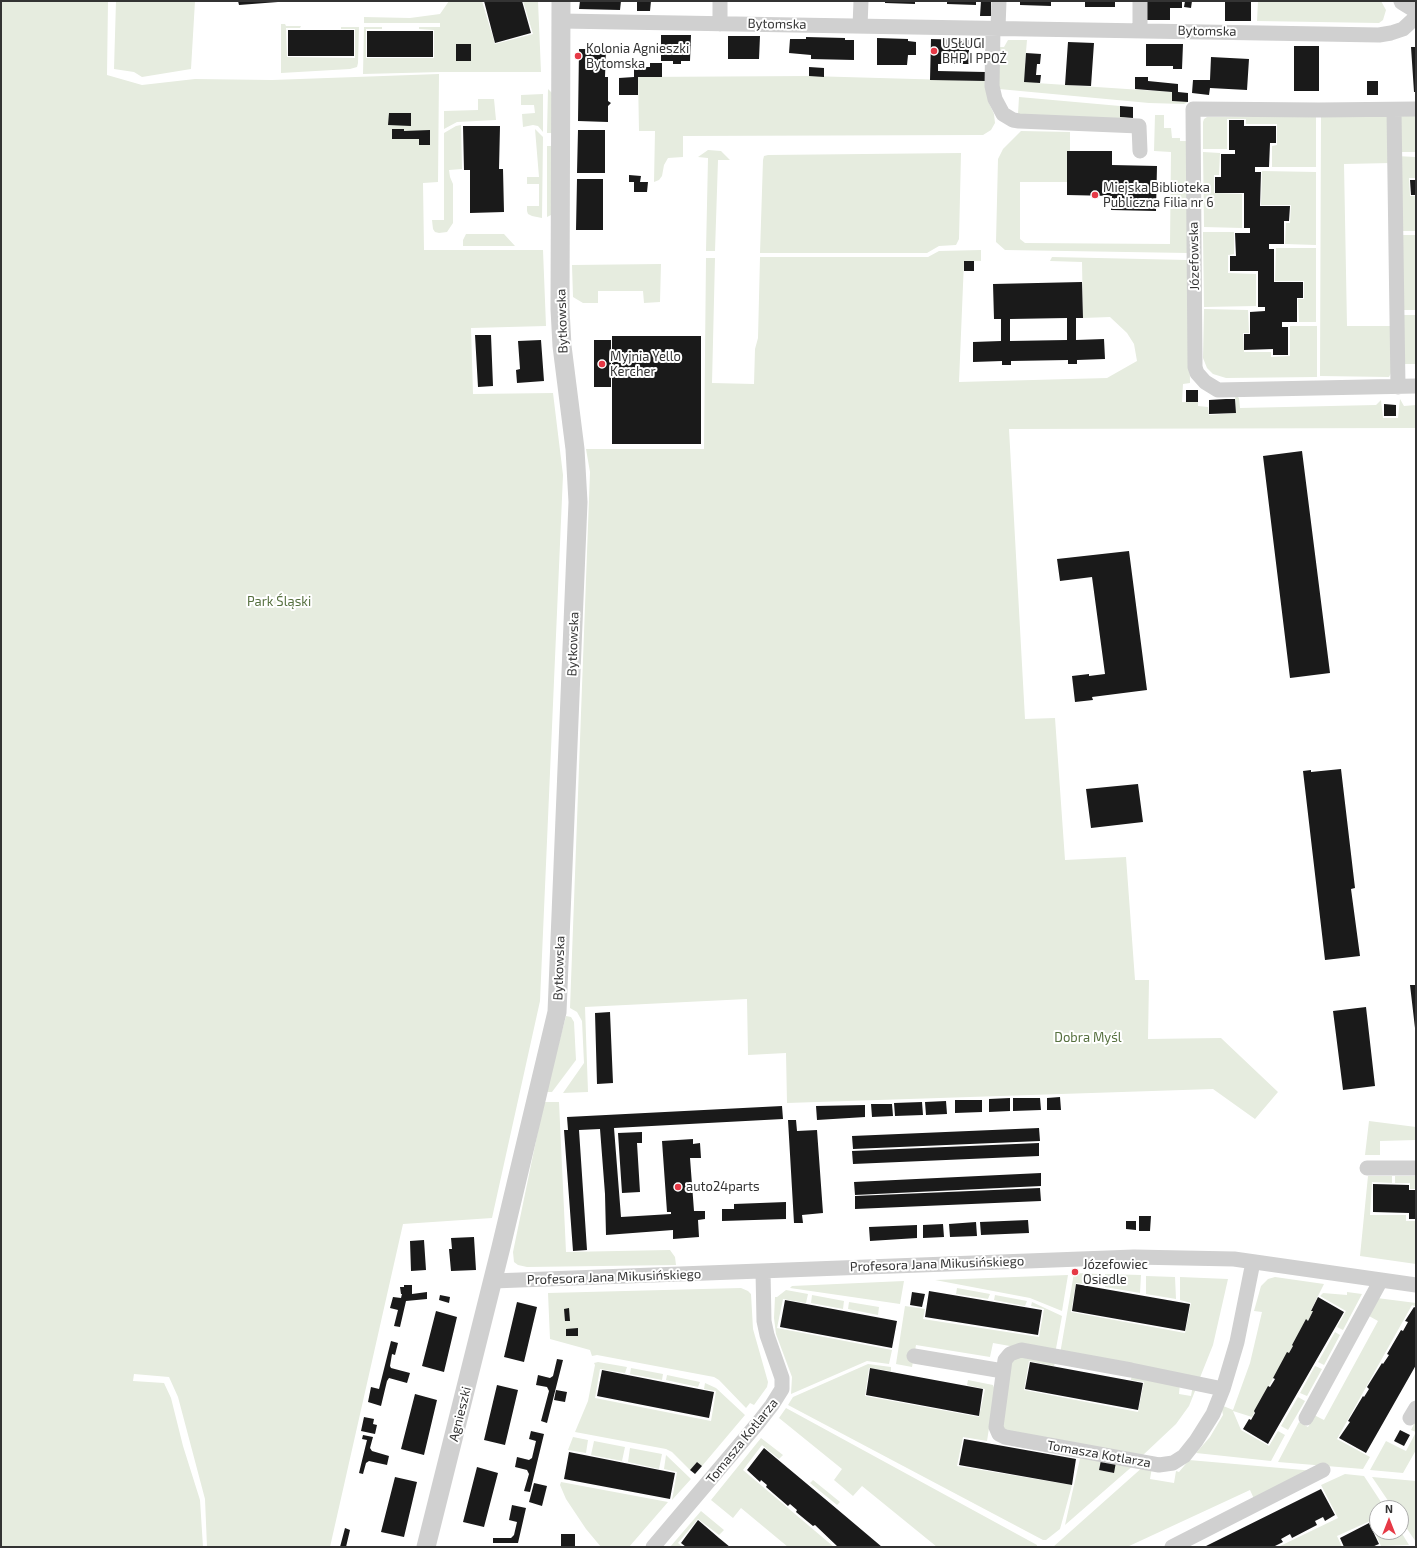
<!DOCTYPE html>
<meta charset="utf-8">
<style>
body{margin:0}
#map{position:relative;width:1417px;height:1548px;overflow:hidden;background:#fff;font-family:"Exo 2",sans-serif}
canvas{display:block}
.frame{position:absolute;inset:0;border:2px solid #333;pointer-events:none}
.north{position:absolute;left:1369px;top:1500px;width:40px;height:40px;box-sizing:border-box;background:#fff;border:1px solid #adadad;border-radius:50%;rotate:0deg;font-size:11px;font-weight:700;line-height:16px;text-align:center;color:#333}
.north::after{content:'';display:block;margin:auto;width:14px;height:18px;background:#e63946;clip-path:polygon(50% 0,100% 100%,50% 72%,0 100%)}
</style>
<div id="map">
<canvas width="1417" height="1548"></canvas>
<div class="frame"></div>
<div class="north">N</div>
</div>
<script>
const ctx = document.querySelector('canvas').getContext('2d');
ctx.lineJoin = 'round';
function fill(path, color) { ctx.fillStyle = color; ctx.fill(path, 'evenodd'); }
const poly = rows => new Path2D(rows.map(r => 'M' + r).join(''));
function stroke(path, color, width, dash) { ctx.strokeStyle = color; ctx.lineWidth = width; ctx.lineCap = dash ? 'butt' : 'round'; ctx.setLineDash(dash || []); ctx.stroke(path); }
function label(font, color, halo, rows, align = 'center') {
  ctx.font = font + ' "Exo 2",sans-serif'; ctx.lineWidth = 4; ctx.setLineDash([]); ctx.textBaseline = 'middle'; ctx.strokeStyle = halo; ctx.fillStyle = color; for (const [text, x, y, turn = 0] of rows) {
    ctx.save(); ctx.translate(x, y); ctx.rotate((+turn || 0) * Math.PI / 180); ctx.textAlign = isNaN(turn) ? turn : align; if (halo) ctx.strokeText(text, 0, 0); ctx.fillText(text, 0, 0); ctx.restore();
  }
}
fill(poly([
 [1,1,108,1,107,75,142,85,195,79,272,80,439,74,438,182,423,183,424,250,543,250,546,326,471,328,473,394,553,393,563,475,540,1001,492,1218,403,1224,330,1547,207,1547,205,1499,178,1397,169,1377,134,1374,133,1381,164,1383,171,1398,183,1446,200,1500,203,1547,1,1547],
 [116,1,195,1,191,69,142,77,134,72,114,69],
 [449,1,482,1,495,44,533,34,523,1,538,1,541,72,441,72,363,74,364,27,382,27,382,29,366,29,366,58,434,58,434,30,419,29,419,27,440,27,440,23,364,23,364,17,410,18,440,14],
 [1258,1,1381,1,1386,10,1383,20,1379,23,1257,21],
 [281,24,285,24,286,26,301,26,300,28,286,28,287,57,355,58,355,29,341,29,341,27,359,27,358,63,357,67,350,69,281,73],
 [1008,40,1027,40,1025,63,1036,83,1172,92,1172,101,1188,102,1184,104,1149,103,999,89,998,47,1004,47],
 [809,76,985,81,989,103,994,114,995,123,991,130,983,135,979,135,683,136,683,157,668,158,664,165,662,176,659,180,654,182,655,131,639,131,638,77],
 [548,89,552,93,552,133,547,133],
 [543,94,543,132,538,126,533,125,523,127,522,114,535,113,534,105,521,105,521,95],
 [1019,97,1120,106,1121,117,1127,118,1127,120,1018,114],
 [478,99,494,99,496,120,457,122,444,129,444,111,478,110],
 [1155,115,1164,115,1164,128,1171,128,1172,138,1180,138,1180,141,1188,141,1188,253,1005,250,996,242,998,159,1003,149,1021,131,1070,132,1070,151,1067,151,1067,182,1020,182,1020,239,1025,243,1170,244,1171,152,1154,151],
 [1416,115,1416,152,1397,152,1396,116],
 [1391,116,1391,163,1344,164,1347,326,1391,326,1395,365,1389,377,1320,376,1321,117],
 [1207,117,1316,117,1316,167,1272,167,1272,146,1277,145,1277,124,1246,124,1246,119,1227,119,1227,149,1203,149,1203,122,1204,119],
 [461,125,462,169,449,170,450,177,453,184,453,223,447,232,439,233,435,232,433,229,432,220,444,220,444,133,456,126],
 [535,129,543,137,542,218,532,216,528,214,527,211,527,206,539,206,539,184,527,184,527,177,539,177],
 [547,146,552,146,551,215,547,217],
 [708,150,721,151,730,160,718,160,715,251,706,251,708,158,698,157],
 [1203,152,1220,153,1219,175,1214,175,1214,193,1242,194,1242,228,1204,227],
 [961,153,959,239,956,245,939,246,927,253,760,253,763,160,764,156,768,155],
 [1397,156,1415,157,1415,178,1409,178,1410,196,1416,196,1416,231,1399,231],
 [1262,171,1316,172,1316,245,1285,244,1286,223,1290,223,1291,205,1261,205],
 [1203,232,1234,232,1234,254,1228,255,1228,273,1256,274,1256,306,1204,307],
 [466,234,504,234,515,246,463,246,463,240],
 [1398,235,1416,235,1416,310,1400,310],
 [1276,248,1316,248,1316,322,1299,322,1298,299,1304,299,1304,281,1275,281],
 [981,250,981,261,964,261,959,382,1107,378,1137,361,1134,344,1127,333,1110,317,1083,318,1082,262,1050,261,1052,257,1188,260,1190,383,1183,384,1182,402,1198,402,1198,406,1208,407,1209,415,1236,413,1235,395,1239,398,1240,408,1376,405,1381,400,1383,418,1398,418,1400,399,1404,406,1416,405,1416,428,1009,429,1025,719,1055,718,1065,860,1126,857,1135,980,1149,980,1148,1039,1221,1038,1278,1092,1255,1119,1213,1089,787,1103,786,1053,748,1055,747,999,585,1007,588,1092,563,1093,584,1063,582,1021,577,1012,570,1008,590,472,586,449,704,449,706,258,715,258,712,383,754,384,755,349,758,338,760,257,928,257,939,251],
 [661,264,660,302,644,303,643,291,598,291,598,303,583,303,573,297,572,265],
 [1204,309,1248,310,1249,333,1243,333,1244,352,1271,352,1271,357,1290,356,1290,326,1317,326,1317,377,1226,378,1213,374,1207,368,1203,358],
 [1400,315,1416,315,1416,364,1400,364],
 [566,1016,571,1017,574,1022,576,1060,552,1092,546,1092],
 [544,1102,559,1102,566,1252,670,1250,675,1257,676,1265,527,1267,518,1265,514,1262,513,1252],
 [1369,1121,1416,1127,1416,1140,1380,1141,1380,1155,1365,1155],
 [1368,1176,1392,1176,1392,1183,1372,1182,1370,1215,1406,1215,1406,1221,1416,1221,1416,1264,1360,1256],
 [1395,1176,1416,1176,1416,1189,1410,1189,1410,1183,1395,1183],
 [1074,1273,1100,1274,1100,1286,1076,1283,1071,1312,1185,1333,1191,1303,1180,1300,1180,1277,1228,1279,1213,1345,1199,1380,1060,1354],
 [1105,1274,1141,1275,1140,1293,1105,1287],
 [1068,1275,1062,1311,1030,1298,935,1280],
 [1146,1276,1175,1277,1176,1299,1146,1294],
 [1275,1277,1324,1284,1311,1310,1313,1311,1308,1321,1306,1320,1292,1345,1293,1346,1289,1353,1287,1353,1252,1417,1233,1411,1241,1430,1269,1446,1278,1431,1285,1435,1271,1461,1196,1453,1210,1437,1223,1415,1221,1405,1233,1410,1250,1363,1262,1312,1254,1311,1261,1286,1268,1279],
 [904,1281,900,1304,790,1288,792,1286],
 [741,1288,748,1291,751,1294,753,1329,768,1382,767,1387,754,1405,750,1403,746,1408,719,1380,714,1377,597,1355,592,1356,590,1350,550,1339,548,1293],
 [957,1288,990,1294,988,1299,956,1294],
 [786,1290,808,1294,806,1303,783,1299,777,1328,892,1350,889,1364,867,1361,791,1394,792,1377,776,1334,774,1318,775,1297,777,1297],
 [1347,1292,1362,1294,1343,1330,1337,1327,1346,1311,1320,1296,1323,1293,1347,1295],
 [812,1295,844,1301,843,1309,811,1303],
 [995,1295,1027,1301,1025,1306,994,1300],
 [1377,1298,1416,1303,1416,1307,1412,1305,1337,1439,1370,1457,1363,1469,1278,1462,1299,1422,1308,1427,1314,1415,1324,1420,1378,1321,1369,1316],
 [849,1302,879,1307,878,1315,848,1309],
 [1032,1302,1062,1316,1055,1354,993,1343,990,1357,916,1345,912,1367,896,1364,905,1306,925,1309,923,1319,1039,1337,1044,1309,1031,1306],
 [1335,1332,1340,1335,1324,1365,1318,1362],
 [1011,1357,1056,1359,1054,1366,1029,1361,1024,1390,1138,1412,1144,1382,1131,1380,1132,1373,1180,1383,1179,1394,1191,1396,1193,1385,1197,1386,1189,1406,1176,1424,1142,1456,1001,1431],
 [598,1362,627,1367,625,1373,600,1369,595,1398,711,1421,716,1391,704,1389,705,1383,716,1388,745,1415,702,1466,697,1462,690,1470,672,1452,666,1449,575,1432,588,1401,595,1365,594,1363],
 [868,1364,891,1367,891,1371,869,1368,865,1396,979,1417,985,1389,967,1385,968,1380,993,1385,995,1390,987,1441,963,1437,957,1466,1072,1485,1060,1529,1046,1540,1043,1540,788,1405,793,1397],
 [1315,1366,1322,1369,1307,1396,1300,1393],
 [631,1368,663,1374,662,1380,630,1374],
 [667,1375,700,1382,698,1387,666,1380],
 [1298,1397,1305,1401,1288,1430,1281,1426],
 [786,1408,1037,1545,1037,1547,937,1547,862,1486,853,1496,834,1480,842,1469,779,1418],
 [1416,1420,1416,1450,1403,1473,1370,1470,1386,1441,1406,1451,1416,1432,1411,1430],
 [573,1437,588,1440,586,1453,568,1450],
 [761,1438,783,1455,779,1459,762,1445,743,1470,834,1547,788,1547,741,1508,733,1518,711,1500],
 [594,1441,625,1447,622,1461,591,1455],
 [630,1448,662,1454,659,1469,628,1462],
 [1081,1454,1101,1458,1099,1470,1113,1473,1116,1461,1135,1464,1065,1525],
 [666,1455,691,1479,672,1500,677,1472,664,1469],
 [1189,1460,1315,1471,1255,1501,1250,1490,1127,1547,1053,1547,1144,1466,1152,1467,1150,1479,1174,1483,1176,1471,1179,1472],
 [1345,1474,1364,1476,1385,1508,1377,1508,1377,1532,1401,1532,1409,1545,1381,1546,1370,1521,1337,1536,1342,1547,1278,1547,1338,1518,1321,1485],
 [1372,1477,1416,1481,1416,1542,1401,1520,1401,1508,1393,1508],
 [813,1480,840,1502,837,1505,810,1483],
 [561,1482,668,1502,629,1547,601,1547,586,1529,566,1499,560,1485],
 [701,1511,724,1530,719,1535,698,1519,678,1543,683,1547,670,1547]
]), '#e6ecdf');
fill(poly([
 [238,1,278,1,278,2,239,5],
 [484,1,522,1,531,33,495,43],
 [580,1,621,1,620,10,579,9],
 [637,1,651,1,650,11,637,11],
 [885,1,915,1,915,4,885,3],
 [947,1,976,1,976,5,947,4],
 [981,1,991,1,991,16,980,16],
 [1020,1,1051,1,1051,6,1020,5],
 [1085,1,1115,1,1115,7,1085,7],
 [1146,1,1182,1,1182,8,1170,8,1170,20,1146,20],
 [1185,1,1192,1,1191,8,1184,7],
 [1225,1,1251,1,1251,21,1225,21],
 [288,30,354,30,354,56,288,56],
 [367,31,433,31,433,57,367,57],
 [661,35,691,35,690,61,681,61,681,64,673,64,673,61,661,61],
 [728,36,760,36,759,59,728,59],
 [806,37,845,38,845,40,854,40,854,60,811,59,811,55,789,53,790,39,806,39],
 [877,38,908,39,908,41,916,42,916,55,908,55,907,65,877,65],
 [931,39,969,40,969,64,938,64,938,71,985,72,985,81,930,80],
 [1068,42,1094,43,1091,86,1065,85],
 [456,44,471,44,471,61,456,61],
 [1146,44,1183,44,1182,69,1173,69,1173,66,1146,66],
 [1294,46,1319,46,1319,91,1294,91],
 [1411,47,1416,47,1416,92,1414,92],
 [579,49,606,49,605,77,608,77,608,101,611,103,608,106,608,122,578,121],
 [1026,53,1041,54,1040,64,1037,64,1036,75,1041,75,1040,83,1024,82],
 [1211,57,1249,59,1247,90,1210,88,1209,95,1192,93,1193,80,1210,80],
 [650,63,662,63,662,77,638,77,638,95,619,95,619,78,634,77,634,67,650,67],
 [809,67,824,68,824,77,809,76],
 [1135,77,1148,77,1148,81,1178,84,1178,92,1188,93,1188,102,1172,101,1172,92,1135,89],
 [1367,81,1378,81,1378,95,1367,95],
 [1120,106,1133,107,1133,118,1120,117],
 [389,113,411,113,411,126,388,125],
 [1229,120,1244,120,1244,126,1276,126,1276,143,1270,143,1269,167,1255,167,1255,172,1261,172,1260,206,1290,206,1289,221,1284,221,1284,244,1269,244,1269,249,1274,249,1274,282,1303,282,1303,298,1297,298,1297,322,1282,322,1282,327,1288,327,1288,355,1273,355,1273,349,1244,350,1244,334,1250,334,1250,312,1265,311,1265,307,1258,307,1258,271,1230,271,1230,256,1236,256,1235,233,1250,233,1250,228,1244,228,1244,193,1215,193,1215,177,1221,177,1221,154,1235,154,1235,150,1229,150],
 [463,126,500,126,499,169,503,169,504,212,470,213,470,170,464,170],
 [392,129,404,129,404,131,430,130,430,145,419,145,419,139,392,139],
 [578,130,605,130,605,173,577,173],
 [1067,151,1112,151,1112,165,1157,166,1156,211,1111,210,1112,196,1067,195],
 [629,175,641,176,640,182,648,182,647,192,634,192,634,182,629,182],
 [577,179,603,179,603,230,576,230],
 [1410,180,1416,180,1416,195,1411,195],
 [964,261,974,261,974,271,964,271],
 [1082,282,1083,318,1076,318,1076,340,1104,339,1105,359,1077,360,1077,364,1068,364,1068,360,1011,361,1011,365,1002,365,1002,361,973,362,973,342,1001,341,1001,319,994,319,993,284],
 [1067,318,1067,340,1010,341,1010,319],
 [475,335,491,335,493,386,478,387],
 [612,336,701,336,701,444,612,444],
 [541,340,544,381,517,383,516,370,520,369,518,341],
 [594,340,611,340,611,387,594,387],
 [1186,390,1198,390,1198,402,1186,402],
 [1226,399,1235,399,1236,413,1209,414,1209,400],
 [1384,404,1396,405,1396,416,1384,416],
 [1302,451,1330,673,1290,678,1263,456],
 [1129,551,1147,690,1092,697,1093,700,1075,702,1072,676,1089,674,1089,676,1105,674,1092,577,1060,581,1057,559],
 [1341,769,1355,888,1351,889,1360,956,1325,960,1303,771,1311,770,1311,772],
 [1138,784,1143,822,1091,828,1086,789],
 [1410,985,1416,985,1416,1028,1415,1028],
 [1366,1007,1375,1086,1343,1090,1333,1011],
 [610,1012,613,1083,597,1084,595,1013],
 [1060,1097,1061,1110,1047,1110,1047,1098],
 [1010,1098,1010,1111,989,1112,989,1099],
 [1013,1098,1040,1098,1041,1110,1013,1111],
 [955,1100,982,1100,982,1112,955,1113],
 [946,1101,947,1114,926,1115,925,1102],
 [922,1102,923,1115,895,1116,894,1103],
 [871,1104,892,1104,893,1116,872,1117],
 [865,1105,865,1117,817,1120,816,1106],
 [782,1106,783,1119,614,1128,621,1217,671,1214,671,1212,667,1212,662,1141,693,1139,693,1144,700,1143,701,1158,690,1158,694,1211,705,1211,705,1219,698,1220,699,1237,673,1239,673,1230,606,1235,605,1194,600,1129,579,1130,587,1250,573,1251,564,1130,568,1130,567,1117],
 [788,1120,796,1120,797,1131,817,1130,823,1213,802,1215,803,1223,794,1223],
 [1039,1128,1040,1141,853,1149,852,1136],
 [642,1132,642,1143,637,1143,640,1192,622,1193,618,1133],
 [1039,1143,1039,1156,853,1164,852,1151],
 [1041,1173,1041,1186,855,1195,854,1182],
 [1373,1184,1409,1185,1409,1190,1416,1190,1416,1219,1409,1219,1409,1213,1373,1212],
 [1040,1188,1041,1201,855,1209,855,1196],
 [786,1202,786,1219,722,1221,722,1209,734,1209,734,1204],
 [1139,1216,1151,1216,1150,1231,1139,1231],
 [1028,1220,1029,1233,981,1235,980,1222],
 [1126,1221,1136,1221,1136,1230,1126,1229],
 [976,1222,977,1236,950,1237,949,1224],
 [943,1224,944,1237,923,1238,923,1225],
 [917,1225,917,1238,870,1241,869,1227],
 [474,1237,476,1270,451,1271,449,1249,452,1249,451,1238],
 [424,1240,426,1270,411,1271,410,1241],
 [1076,1284,1190,1304,1185,1331,1072,1311],
 [404,1285,412,1285,412,1294,427,1292,427,1299,406,1301,400,1327,394,1326,398,1310,390,1308,393,1297,401,1298,402,1294,401,1294,400,1287,404,1287],
 [929,1291,1042,1310,1038,1335,925,1317],
 [912,1292,925,1294,922,1307,910,1305],
 [440,1295,450,1297,449,1303,439,1300],
 [1318,1297,1344,1312,1268,1444,1243,1429,1249,1419,1251,1420,1255,1413,1254,1411,1268,1386,1270,1387,1275,1379,1273,1378,1287,1352,1289,1353,1293,1346,1292,1345,1306,1319,1308,1321,1313,1311,1311,1311],
 [785,1300,897,1321,892,1348,780,1327],
 [517,1302,537,1307,524,1362,504,1357],
 [1414,1307,1416,1308,1416,1365,1366,1453,1339,1438,1350,1422,1348,1421,1363,1396,1364,1397,1369,1389,1367,1387,1382,1363,1383,1364,1389,1355,1387,1354,1401,1330,1403,1331,1408,1322,1405,1321],
 [569,1308,570,1321,565,1321,564,1309],
 [436,1311,457,1317,444,1372,422,1366],
 [578,1328,578,1336,566,1336,566,1329],
 [391,1341,398,1343,395,1355,392,1354,390,1366,391,1368,410,1373,407,1383,389,1378,387,1381,381,1406,368,1402,371,1387,379,1389],
 [557,1359,563,1360,547,1423,541,1421,549,1391,547,1387,536,1385,538,1375,550,1378,553,1376],
 [1030,1362,1143,1383,1138,1410,1025,1389],
 [870,1368,983,1389,979,1416,866,1395],
 [602,1370,714,1392,709,1418,597,1396],
 [497,1385,518,1390,505,1445,484,1440],
 [556,1390,567,1392,565,1402,554,1400],
 [415,1394,437,1400,424,1455,401,1449],
 [364,1417,374,1419,373,1424,377,1425,375,1434,361,1431],
 [1400,1430,1410,1435,1404,1446,1394,1441],
 [531,1431,544,1434,530,1492,524,1491,529,1474,527,1470,515,1467,517,1457,529,1460,532,1458,536,1441,529,1439],
 [363,1435,373,1437,370,1448,372,1451,389,1456,387,1465,369,1461,366,1463,363,1474,359,1473,367,1440,362,1439],
 [964,1439,1076,1459,1072,1485,959,1465],
 [764,1448,837,1509,882,1547,838,1547,815,1525,813,1526,796,1512,797,1510,790,1504,788,1506,766,1487,767,1485,761,1480,760,1482,747,1470],
 [569,1452,675,1473,670,1499,564,1479],
 [1101,1460,1116,1462,1114,1473,1099,1470],
 [697,1462,702,1466,695,1474,690,1470],
 [477,1467,498,1473,484,1527,463,1522],
 [395,1477,417,1482,404,1537,381,1532],
 [534,1483,547,1486,542,1506,529,1502],
 [1321,1489,1335,1515,1325,1521,1323,1517,1315,1521,1317,1525,1292,1538,1290,1534,1281,1539,1283,1542,1273,1547,1204,1547],
 [512,1505,526,1508,518,1543,493,1543,493,1538,511,1538,514,1535,517,1522,509,1520],
 [698,1520,719,1538,730,1547,686,1547,681,1543],
 [1369,1523,1379,1544,1372,1547,1344,1547,1340,1538],
 [345,1528,350,1530,346,1547,340,1547],
 [561,1534,575,1534,575,1547,561,1547]
]), '#1a1a1a');
stroke(poly([
 [561,21,1379,35,1391,33,1403,29,1416,17],
 [720,24,720,1],
 [860,26,861,1],
 [993,28,992,86,995,99,1003,114,1013,120,1019,121,1139,126,1140,151],
 [998,28,999,1],
 [1140,30,1140,1],
 [1416,109,1319,110,1193,109,1195,367,1197,373,1205,382,1218,390,1416,386],
 [1394,110,1398,387],
 [1367,1168,1416,1168],
 [493,1281,1134,1257,1234,1259,1416,1285],
 [914,1356,1003,1371],
 [1223,1389,1131,1370,1021,1350,1010,1354,1005,1360,996,1427,999,1434,1005,1437,1159,1465,1173,1463,1184,1456,1196,1441,1213,1414,1223,1389,1237,1342,1253,1262],
 [1306,1418,1381,1280],
 [1410,1418,1416,1408],
 [653,1547,758,1423,772,1405,782,1389,782,1378,767,1335,764,1321,763,1271],
 [1172,1547,1323,1470]
]), '#d0d0d0', 15);
stroke(poly([
 [1403,1,1416,9],
 [426,1547,501,1247,557,1012,578,502,575,449,562,346,560,309,561,1]
]), '#d0d0d0', 19);
for (const [x, y, r, color] of [
 [934,51,4,"#e63946"],
 [578,56,4,"#e63946"],
 [1095,195,4,"#e63946"],
 [602,364,4,"#e63946"],
 [678,1187,4,"#e63946"],
 [1075,1272,4,"#e63946"]
]) { const dot = new Path2D(); dot.arc(x, y, r, 0, 2 * Math.PI); ctx.fillStyle = color; ctx.fill(dot); stroke(dot, '#fff', 1.5); }
label('13px', '#333', '#fff', [
 ["Bytomska",777,24,1],
 ["Bytomska",1207,31,1],
 ["Józefowska",1194,256,-91],
 ["Bytkowska",562,321,-92],
 ["Bytkowska",573,644,-88],
 ["Bytkowska",559,968,-88],
 ["Profesora Jana Mikusińskiego",937,1264,-2],
 ["Profesora Jana Mikusińskiego",614,1277,-2],
 ["Agnieszki",460,1414,-76],
 ["Tomasza Kotlarza",742,1441,-51],
 ["Tomasza Kotlarza",1099,1454,10]
]);
label('13px', '#333', '#fff', [
 ["USŁUGI",942,44],
 ["BHP I PPOŻ",942,59],
 ["Kolonia Agnieszki",586,49],
 ["Bytomska",586,64],
 ["Miejska Biblioteka",1103,188],
 ["Publiczna Filia nr 6",1103,203],
 ["Myjnia Yello",610,357],
 ["Kercher",610,372],
 ["auto24parts",686,1187],
 ["Józefowiec",1083,1265],
 ["Osiedle",1083,1280]
], 'left');
label('13px', '#56703f', '#fff', [
 ["Park Śląski",279,602],
 ["Dobra Myśl",1088,1038]
]);
</script>
